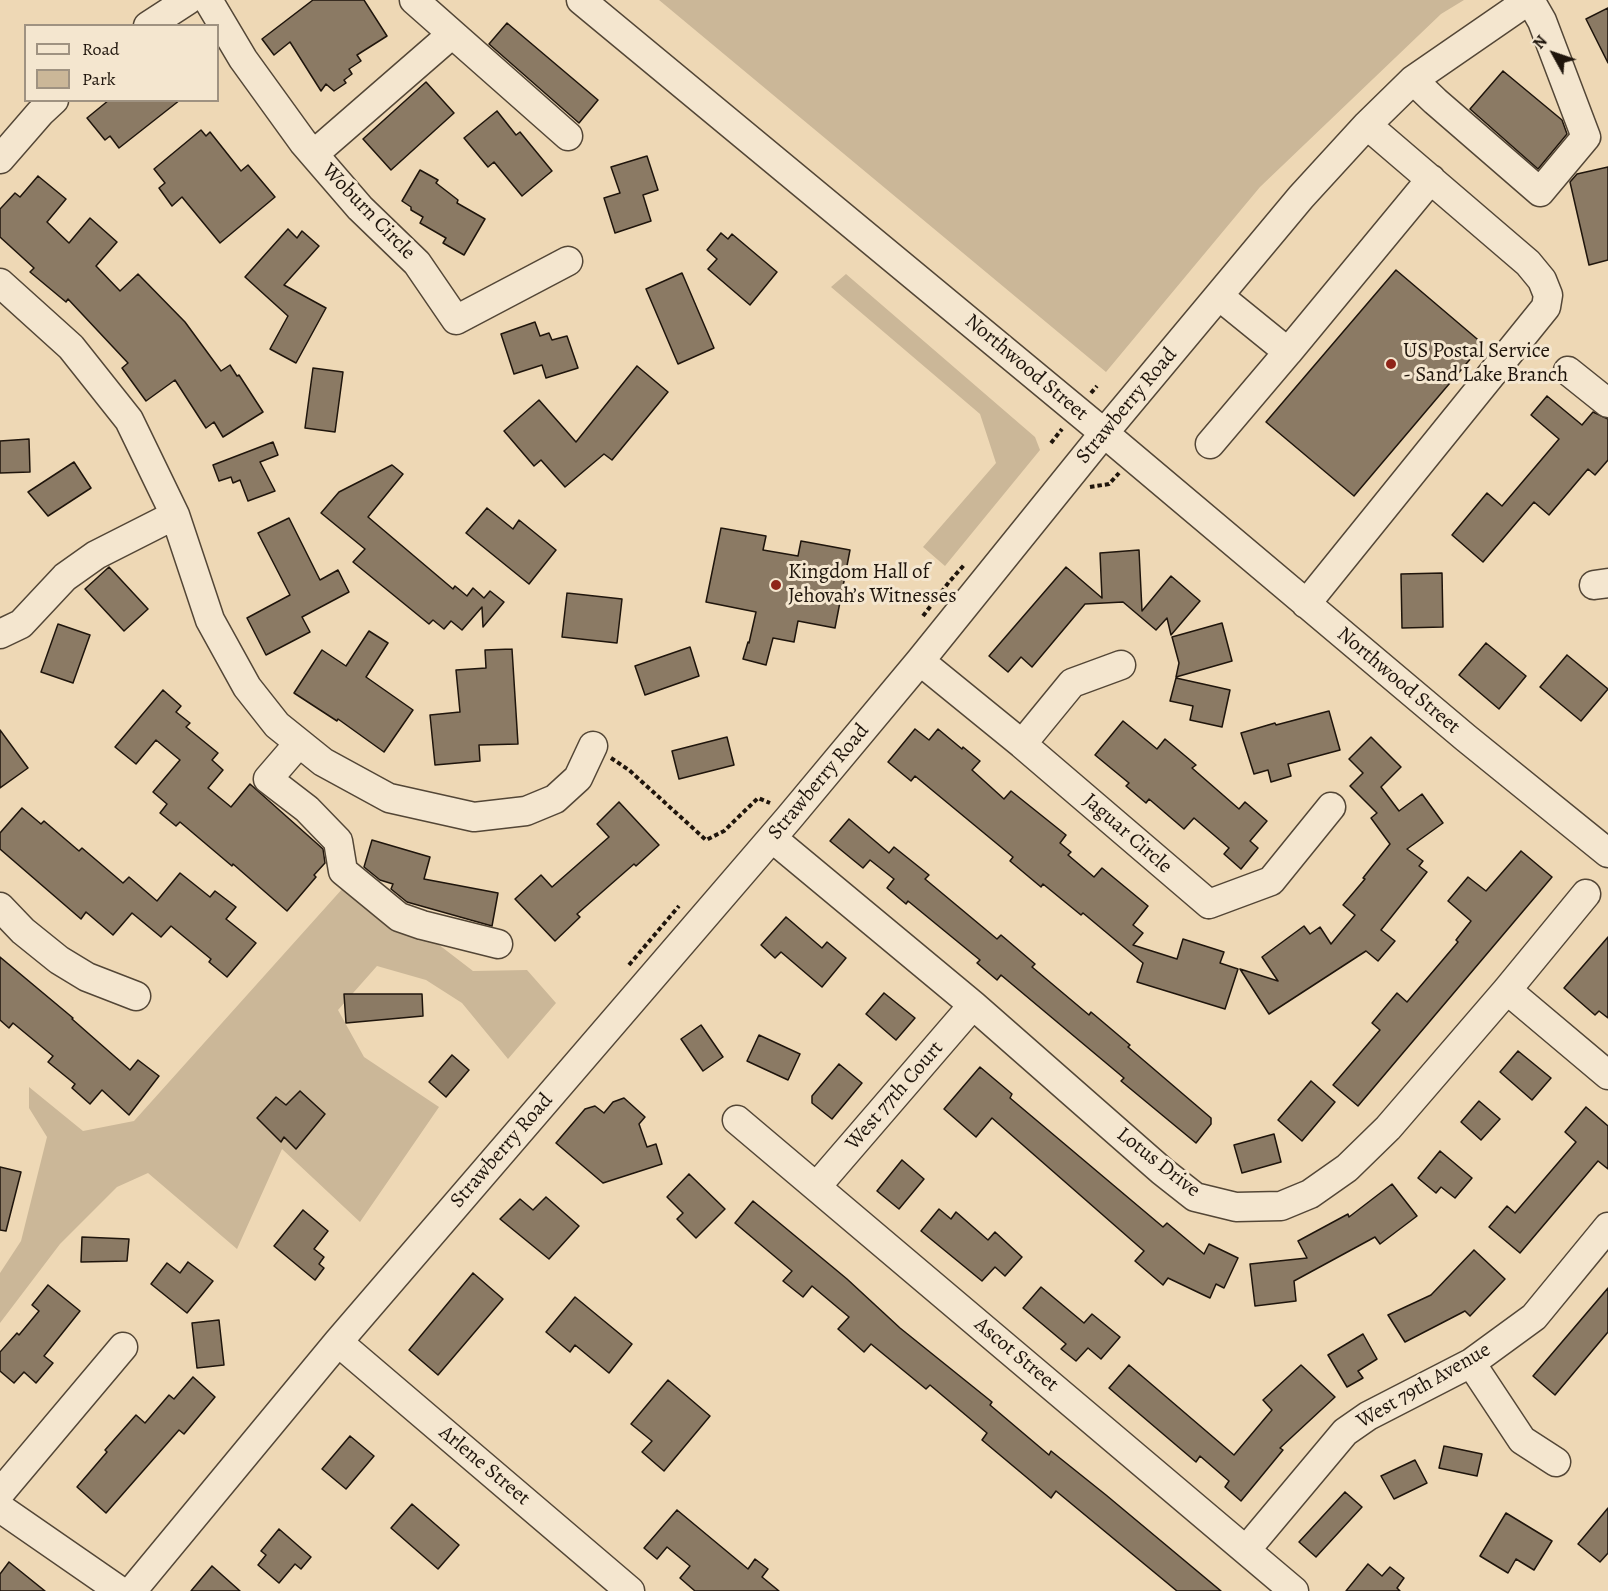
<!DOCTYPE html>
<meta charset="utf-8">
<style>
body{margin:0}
#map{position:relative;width:1608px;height:1591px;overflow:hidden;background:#eed8b5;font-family:Alegreya,serif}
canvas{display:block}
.legend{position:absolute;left:24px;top:24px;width:195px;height:78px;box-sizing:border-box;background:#f4e6cf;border:2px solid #9f9281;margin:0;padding:8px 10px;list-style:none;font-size:18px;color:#1f150c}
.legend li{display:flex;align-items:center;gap:12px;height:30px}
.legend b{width:30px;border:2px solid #9f9281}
.north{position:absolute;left:1524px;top:24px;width:60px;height:60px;-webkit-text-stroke:4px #f4e6cf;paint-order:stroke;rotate:310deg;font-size:16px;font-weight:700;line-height:24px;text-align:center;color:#1f150c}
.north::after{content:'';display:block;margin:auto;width:21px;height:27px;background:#1f150c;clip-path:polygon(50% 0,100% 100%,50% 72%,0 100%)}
</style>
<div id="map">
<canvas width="1608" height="1591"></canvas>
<ul class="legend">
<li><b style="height:8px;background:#f4e6cf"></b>Road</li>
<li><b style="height:16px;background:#cbb798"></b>Park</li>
</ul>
<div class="north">N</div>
</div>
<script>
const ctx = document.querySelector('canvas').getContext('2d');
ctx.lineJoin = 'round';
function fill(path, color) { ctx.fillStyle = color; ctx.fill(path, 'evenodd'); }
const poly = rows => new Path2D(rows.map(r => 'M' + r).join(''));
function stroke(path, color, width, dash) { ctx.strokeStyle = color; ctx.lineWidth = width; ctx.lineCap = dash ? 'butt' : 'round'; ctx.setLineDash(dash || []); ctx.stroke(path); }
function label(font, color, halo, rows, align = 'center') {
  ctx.font = font + ' Alegreya,serif'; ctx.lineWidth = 6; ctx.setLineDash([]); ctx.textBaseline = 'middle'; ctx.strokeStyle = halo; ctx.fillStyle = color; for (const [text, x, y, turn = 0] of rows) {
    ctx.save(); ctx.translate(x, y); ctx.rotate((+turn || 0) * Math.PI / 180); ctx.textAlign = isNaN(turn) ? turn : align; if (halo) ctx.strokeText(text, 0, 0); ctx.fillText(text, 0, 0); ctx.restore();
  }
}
fill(poly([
 [659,0,1464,0,1441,14,1260,187,1106,372],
 [846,274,1035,437,1040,450,945,566,923,547,996,463,980,414,831,287],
 [352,878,473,971,527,970,556,1003,508,1059,462,1003,426,980,377,966,338,1010,364,1057,439,1107,360,1222,282,1149,237,1249,148,1173,117,1187,60,1244,0,1323,0,1273,21,1241,47,1137,29,1108,29,1087,83,1131,134,1121]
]), '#cbb798');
const building = poly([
 [313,0,364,0,387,36,357,55,361,61,349,69,352,74,344,80,346,83,334,91,326,84,321,91,290,42,274,55,262,39,313,0],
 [1608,8,1608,63,1586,19,1608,8],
 [507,23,598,100,579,123,489,44,507,23],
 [1503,71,1562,120,1567,134,1538,169,1470,109,1503,71],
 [426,82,454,113,391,170,363,139,426,82],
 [109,100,180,100,119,148,110,136,105,140,87,118,109,100],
 [497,111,516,135,520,132,552,171,522,196,494,162,488,167,464,138,497,111],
 [201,130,206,136,210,132,241,171,248,165,275,197,220,243,182,197,172,206,159,188,165,183,154,169,201,130],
 [647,156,658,190,643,195,651,221,615,233,604,198,620,193,611,167,647,156],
 [1608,167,1608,260,1589,265,1570,182,1577,174,1608,167],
 [420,170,438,180,436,183,458,200,457,203,485,219,464,255,443,243,446,238,420,223,423,217,411,210,411,207,402,201,420,170],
 [38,176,66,199,47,222,69,243,90,218,117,242,96,266,120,291,138,274,185,322,221,371,230,365,237,376,239,375,263,412,223,437,214,422,206,428,175,380,146,401,122,368,128,363,68,299,66,302,30,272,34,268,0,237,0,209,15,193,20,197,38,176],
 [288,229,297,238,302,231,319,246,284,285,326,308,296,363,270,349,288,316,245,277,288,229],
 [721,233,728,239,732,234,777,272,750,305,708,269,717,259,707,250,721,233],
 [1396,270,1483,344,1354,496,1266,422,1396,270],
 [682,273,714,348,678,364,646,289,682,273],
 [535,322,540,336,549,333,552,340,567,336,578,368,546,378,542,365,514,374,501,334,535,322],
 [637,366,668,392,612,460,604,454,565,487,541,460,534,466,504,431,539,400,576,442,637,366],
 [313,368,343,372,335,432,305,428,313,368],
 [1547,396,1582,425,1593,412,1608,419,1608,460,1595,475,1588,469,1549,515,1534,502,1483,562,1452,535,1487,493,1502,506,1559,439,1531,415,1547,396],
 [29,439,30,472,0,473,0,441,29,439],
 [273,442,278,455,260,462,275,491,248,501,240,480,233,483,231,477,219,481,213,465,273,442],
 [74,462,91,488,48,516,28,492,74,462],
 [392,465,403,474,368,517,453,589,455,586,467,596,473,588,484,598,490,591,504,602,483,627,482,607,462,630,451,621,444,629,433,620,429,624,353,562,365,549,321,513,339,492,392,465],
 [487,508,513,529,519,520,556,550,529,584,466,533,487,508],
 [289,518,320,580,338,570,349,592,302,617,310,632,266,655,247,618,290,595,258,533,289,518],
 [721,528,766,536,763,550,798,556,801,541,850,550,835,628,798,621,794,642,773,638,766,665,743,659,748,642,749,643,756,612,706,602,721,528],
 [1139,550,1142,611,1171,576,1200,601,1171,635,1167,618,1156,630,1123,602,1085,604,1032,667,1021,657,1008,672,989,656,1066,567,1102,598,1100,553,1139,550],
 [109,567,148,609,124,631,85,589,109,567],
 [1442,573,1443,627,1402,628,1401,574,1442,573],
 [567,593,622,599,617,643,562,637,567,593],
 [1222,623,1232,661,1176,677,1179,663,1172,637,1222,623],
 [58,624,90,635,73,683,41,672,58,624],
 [369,631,388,643,366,677,413,710,384,752,338,719,337,721,294,693,322,650,346,666,369,631],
 [1486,643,1526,676,1499,709,1459,675,1486,643],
 [690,647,699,676,645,695,635,666,690,647],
 [512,649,518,744,479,745,480,761,435,765,430,715,460,712,456,670,486,668,485,650,512,649],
 [1567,655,1608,689,1581,721,1540,687,1567,655],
 [1176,678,1230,690,1222,727,1190,720,1193,706,1170,701,1176,678],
 [163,690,181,706,176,712,190,723,186,727,218,753,212,760,223,770,208,788,231,807,250,784,323,849,325,863,314,875,316,877,287,911,233,864,232,866,180,822,176,826,160,813,167,804,153,792,180,760,156,740,136,764,115,747,163,690],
 [1329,711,1340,750,1288,764,1291,776,1271,782,1268,770,1254,774,1241,733,1275,723,1276,725,1329,711],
 [1123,721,1157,749,1165,739,1196,765,1192,768,1239,809,1245,802,1267,821,1250,841,1258,848,1241,869,1224,854,1229,848,1194,818,1184,829,1149,799,1146,803,1126,786,1129,783,1095,755,1123,721],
 [915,729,929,740,938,729,962,749,963,747,980,761,972,770,1004,799,1011,791,1066,835,1060,843,1071,852,1068,855,1094,877,1102,868,1148,906,1133,925,1143,933,1133,945,1177,959,1183,939,1224,952,1220,963,1238,969,1225,1009,1137,982,1143,963,1083,913,1081,915,1043,884,1041,887,1010,861,1013,857,915,776,911,781,888,762,915,729],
 [0,730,28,768,0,788,0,730],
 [727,737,734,765,679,779,672,751,727,737],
 [1371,737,1401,767,1381,787,1399,811,1422,794,1443,823,1407,849,1423,861,1419,866,1427,872,1381,930,1395,941,1378,961,1366,951,1269,1014,1240,969,1278,981,1262,957,1304,926,1310,934,1320,927,1331,944,1355,915,1343,905,1365,879,1363,878,1390,844,1371,818,1377,813,1350,786,1363,773,1349,759,1371,737],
 [619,802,659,845,636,866,634,864,577,914,580,917,555,941,515,899,541,875,552,887,609,837,597,824,619,802],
 [22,808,41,824,44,821,79,851,82,848,123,883,129,877,157,901,180,873,210,897,215,891,236,907,226,919,256,943,227,977,209,962,211,959,171,926,161,937,132,913,113,935,86,912,81,919,0,849,0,833,22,808],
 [849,819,889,853,894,847,929,875,925,879,997,939,1001,935,1035,964,1032,967,1089,1015,1091,1012,1130,1045,1128,1047,1211,1118,1211,1124,1196,1143,1121,1081,1124,1078,1001,975,997,980,977,963,980,960,908,901,906,904,887,888,894,879,870,860,863,868,830,841,849,819],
 [372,840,430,857,424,879,498,893,492,926,407,902,391,889,393,884,380,880,364,867,372,840],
 [1521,851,1552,877,1358,1106,1333,1085,1380,1030,1372,1023,1397,993,1407,1002,1458,942,1456,940,1471,921,1448,901,1468,877,1486,891,1521,851],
 [786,917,822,948,827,942,846,958,822,987,781,952,775,958,761,945,786,917],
 [1608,937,1608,1018,1599,1011,1595,1015,1564,988,1608,937],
 [0,957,73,1018,72,1019,130,1070,138,1060,159,1076,129,1115,102,1090,90,1104,72,1088,75,1084,48,1062,53,1056,13,1023,9,1028,0,1020,0,957],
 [884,993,915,1018,896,1040,866,1014,884,993],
 [344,994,422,994,423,1016,346,1023,344,994],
 [701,1025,723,1057,703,1071,681,1039,701,1025],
 [759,1035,800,1054,788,1080,747,1061,759,1035],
 [1518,1051,1551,1078,1532,1100,1500,1072,1518,1051],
 [452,1055,469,1070,446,1097,429,1082,452,1055],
 [839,1064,862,1083,832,1119,812,1103,812,1096,839,1064],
 [980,1067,1012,1094,1010,1098,1163,1227,1167,1223,1204,1254,1209,1244,1238,1258,1224,1288,1216,1284,1210,1298,1168,1278,1163,1285,1135,1261,1144,1251,992,1118,976,1137,944,1109,980,1067],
 [1311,1081,1335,1102,1302,1141,1278,1120,1311,1081],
 [300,1091,325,1114,296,1149,284,1137,281,1142,257,1118,276,1097,286,1105,300,1091],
 [624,1098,645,1117,639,1124,647,1147,656,1144,662,1164,603,1183,556,1143,585,1109,595,1106,604,1113,613,1102,624,1098],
 [1479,1101,1500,1119,1481,1140,1461,1122,1479,1101],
 [1586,1107,1608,1126,1608,1169,1598,1161,1520,1253,1489,1227,1507,1206,1515,1213,1576,1142,1565,1132,1586,1107],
 [1274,1134,1281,1162,1242,1173,1234,1145,1274,1134],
 [1440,1151,1472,1178,1455,1198,1441,1187,1436,1193,1418,1178,1440,1151],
 [902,1160,924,1179,899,1209,877,1191,902,1160],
 [0,1167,21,1172,6,1231,0,1230,0,1167],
 [689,1174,725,1209,696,1238,677,1219,683,1213,667,1197,689,1174],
 [1392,1184,1417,1216,1380,1244,1375,1237,1294,1281,1296,1301,1255,1306,1250,1264,1307,1258,1298,1241,1348,1214,1349,1217,1392,1184],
 [546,1197,579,1226,549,1259,500,1219,520,1199,533,1210,546,1197],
 [753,1201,847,1279,900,1328,992,1402,990,1405,1049,1455,1051,1451,1106,1495,1221,1591,1177,1591,1056,1491,1051,1498,1031,1481,982,1440,987,1433,930,1385,926,1389,871,1344,864,1352,838,1329,849,1317,812,1286,803,1297,783,1281,792,1271,735,1223,753,1201],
 [939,1209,951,1219,956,1212,988,1240,995,1232,1022,1257,1005,1276,995,1267,982,1281,921,1231,939,1209],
 [303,1210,328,1231,314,1249,324,1257,319,1264,324,1268,315,1280,274,1246,303,1210],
 [82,1237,129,1239,127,1261,81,1262,82,1237],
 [1474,1250,1505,1279,1470,1316,1465,1311,1405,1342,1388,1315,1431,1295,1474,1250],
 [188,1262,213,1281,187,1313,151,1284,167,1263,180,1273,188,1262],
 [473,1273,503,1299,438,1375,409,1350,473,1273],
 [48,1285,80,1311,44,1356,53,1363,36,1383,24,1372,14,1383,0,1371,0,1352,17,1333,19,1335,39,1311,32,1305,48,1285],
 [1041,1287,1084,1323,1092,1314,1120,1337,1101,1359,1088,1348,1076,1361,1061,1349,1066,1344,1023,1308,1041,1287],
 [1608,1288,1608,1332,1555,1395,1533,1376,1608,1288],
 [575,1297,632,1344,609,1373,575,1345,570,1352,546,1332,575,1297],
 [219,1320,224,1365,197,1368,192,1323,219,1320],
 [1363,1334,1377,1359,1358,1371,1363,1378,1347,1387,1328,1355,1363,1334],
 [1129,1365,1234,1455,1272,1410,1263,1400,1301,1365,1335,1397,1280,1448,1283,1450,1241,1501,1225,1487,1229,1481,1200,1456,1196,1462,1109,1388,1129,1365],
 [193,1377,215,1397,184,1434,179,1430,106,1513,77,1487,107,1452,105,1450,136,1415,145,1423,169,1395,174,1399,193,1377],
 [668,1380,710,1416,664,1471,642,1452,652,1441,631,1424,668,1380],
 [350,1436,374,1456,346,1489,322,1469,350,1436],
 [1444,1446,1482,1454,1477,1476,1439,1468,1444,1446],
 [1415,1460,1427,1483,1394,1499,1381,1476,1415,1460],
 [1345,1492,1362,1507,1316,1557,1299,1542,1345,1492],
 [412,1504,459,1545,438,1569,391,1528,412,1504],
 [1608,1508,1608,1553,1600,1562,1578,1544,1608,1508],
 [677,1510,748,1569,755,1559,768,1569,762,1577,779,1591,695,1591,680,1578,690,1566,667,1547,657,1559,644,1548,677,1510],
 [1506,1513,1552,1541,1534,1570,1516,1559,1508,1573,1480,1556,1506,1513],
 [279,1529,311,1557,301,1569,295,1564,279,1583,258,1565,266,1555,261,1551,279,1529],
 [9,1562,45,1591,0,1591,0,1574,9,1562],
 [1368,1564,1382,1576,1390,1567,1404,1578,1397,1588,1400,1591,1346,1591,1368,1564],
 [212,1566,240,1591,191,1591,212,1566]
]);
fill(building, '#8b7a64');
stroke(building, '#1f150c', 1.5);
const minor = poly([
 [208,0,243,59,303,142,360,208,417,263,456,320,568,261],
 [414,0,568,136],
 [581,0,1104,433,1466,738,1608,853],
 [148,26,188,0],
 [1413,80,1435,101,1540,192,1586,137,1542,21,1530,0],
 [314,154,452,34],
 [0,159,40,113,54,100],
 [0,283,71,347,129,420,175,515,210,620,247,687,277,725,323,762,389,798,474,817,526,811,555,799,578,778,593,746],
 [1288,352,1431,179],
 [1568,371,1608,403],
 [1210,444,1288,352,1219,296],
 [1594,585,1608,583],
 [1306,604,1546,307,1548,295,1542,280,1528,263,1367,125],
 [0,634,21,624,65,577,96,555,175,515],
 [920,661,1022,744,1209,904,1271,881,1331,807],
 [299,743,268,779,307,809,338,841,343,871,399,917,422,925,498,944],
 [1022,744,1072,683,1121,665],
 [772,838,973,1005,1162,1171,1195,1197,1236,1207,1281,1206,1310,1194,1347,1168,1388,1128,1507,990,1586,894],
 [0,907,23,931,59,960,87,977,136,996],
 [1507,990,1608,1075],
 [737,1120,1294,1591],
 [817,1186,973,1005],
 [338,1342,630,1591],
 [1471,1363,1522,1440,1556,1462],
 [0,1493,123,1347],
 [0,1508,120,1591],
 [1246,1550,1345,1432,1368,1416,1471,1363,1534,1317,1608,1227],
 [132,1591,338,1342,789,818,920,661,1104,433,1301,197,1367,125,1413,80,1529,0]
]);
stroke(minor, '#534636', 31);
stroke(poly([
 [1091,393,1097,386],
 [1051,443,1062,429],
 [1090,487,1109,484,1119,473],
 [923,616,949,582,965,564],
 [611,758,629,770,706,840,724,831,758,798,770,803],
 [629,965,679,906]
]), '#1f150c', 4, [4.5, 3]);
stroke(minor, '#f4e6cf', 28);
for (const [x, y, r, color] of [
 [1391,364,6,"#8f2418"],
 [776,585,6,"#8f2418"]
]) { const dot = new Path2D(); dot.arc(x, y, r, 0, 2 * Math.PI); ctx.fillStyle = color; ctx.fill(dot); stroke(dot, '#f4e6cf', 2); }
label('21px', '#1f150c', '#f4e6cf', [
 ["Woburn Circle",368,212,46],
 ["Northwood Street",1026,368,40],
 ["Strawberry Road",1127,406,-50],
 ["Northwood Street",1398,681,40],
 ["Strawberry Road",819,782,-50],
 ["Jaguar Circle",1127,834,41],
 ["West 77th Court",895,1096,-49],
 ["Strawberry Road",502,1151,-49],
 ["Lotus Drive",1158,1163,38],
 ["Ascot Street",1016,1355,40],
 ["West 79th Avenue",1424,1386,-30],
 ["Arlene Street",484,1466,40]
]);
label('21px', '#1f150c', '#f4e6cf', [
 ["US Postal Service",1403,352],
 ["- Sand Lake Branch",1403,376],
 ["Kingdom Hall of",788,573],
 ["Jehovah’s Witnesses",788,597]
], 'left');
</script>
